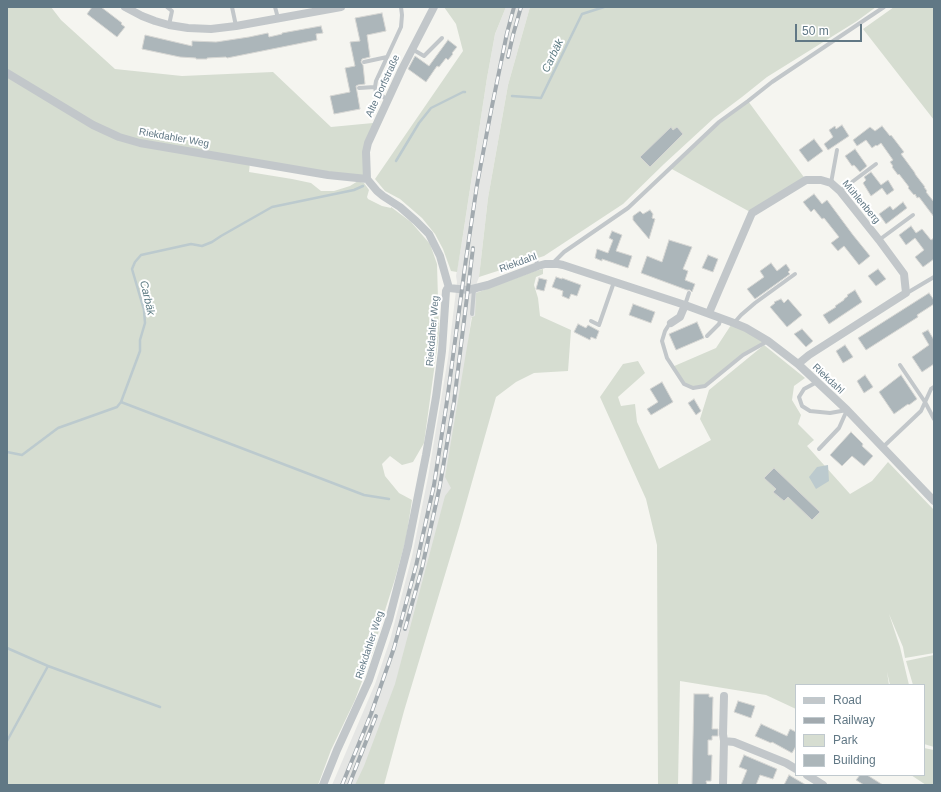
<!DOCTYPE html>
<meta charset="utf-8">
<style>
body{margin:0}
#map{position:relative;width:941px;height:792px;overflow:hidden;background:#f5f5f0;font-family:Arial,sans-serif}
canvas{display:block}
.frame{position:absolute;inset:0;border:8px solid #617885;pointer-events:none}
.legend{position:absolute;left:795px;top:684px;width:130px;height:92px;box-sizing:border-box;background:#fff;border:1px solid #c0c9ce;margin:0;padding:5px 7px;list-style:none;font-size:12px;color:#617885}
.legend li{display:flex;align-items:center;gap:8px;height:20px}
.legend b{width:20px;border:1px solid #c0c9ce}
.scale{position:absolute;left:795px;top:24px;width:67px;height:18px;box-sizing:border-box;border:2px solid #617885;border-top:0;padding-left:5px;font-size:12px;line-height:14px;white-space:nowrap;color:#617885;-webkit-text-stroke:3px #fff;paint-order:stroke}
</style>
<div id="map">
<canvas width="941" height="792"></canvas>
<div class="frame"></div>
<ul class="legend">
<li><b style="height:5px;background:#c2c7ca"></b>Road</li>
<li><b style="height:5px;background:#a2aaaf"></b>Railway</li>
<li><b style="height:11px;background:#d6ddd1"></b>Park</li>
<li><b style="height:11px;background:#acb6ba"></b>Building</li>
</ul>
<div class="scale">50 m</div>
</div>
<script>
const ctx = document.querySelector('canvas').getContext('2d');
ctx.lineJoin = 'round';
function fill(path, color) { ctx.fillStyle = color; ctx.fill(path, 'evenodd'); }
const poly = rows => new Path2D(rows.map(r => 'M' + r).join(''));
function stroke(path, color, width, dash) { ctx.strokeStyle = color; ctx.lineWidth = width; ctx.lineCap = dash ? 'butt' : 'round'; ctx.setLineDash(dash || []); ctx.stroke(path); }
function label(font, color, halo, rows, align = 'center') {
  ctx.font = font + ' Arial,sans-serif'; ctx.lineWidth = 4; ctx.setLineDash([]); ctx.textBaseline = 'middle'; ctx.strokeStyle = halo; ctx.fillStyle = color; for (const [text, x, y, turn = 0] of rows) {
    ctx.save(); ctx.translate(x, y); ctx.rotate((+turn || 0) * Math.PI / 180); ctx.textAlign = isNaN(turn) ? turn : align; if (halo) ctx.strokeText(text, 0, 0); ctx.fillText(text, 0, 0); ctx.restore();
  }
}
fill(poly([
 [506,7,530,7,508,85,488,198,479,277,476,285,478,294,478,316,471,318,461,405,454,491,365,785,332,785,375,684,390,640,412,556,428,477,448,358,457,282,456,276,462,241,487,78,495,34]
]), '#e5e6e4');
fill(poly([
 [7,7,51,7,61,20,115,69,182,76,273,72,331,127,373,123,367,179,250,162,249,172,292,179,311,183,321,191,334,191,350,186,358,181,364,183,369,190,367,197,368,199,382,206,391,208,391,207,411,222,430,244,437,264,439,334,424,443,413,462,402,465,390,456,382,464,385,476,399,493,412,500,406,539,395,579,381,623,374,649,355,700,331,750,318,785,7,785],
 [444,7,506,7,495,34,487,78,462,241,457,272,451,271,443,249,435,234,422,218,400,199,385,191,375,179,463,51,456,24],
 [530,7,876,7,857,21,767,77,742,97,714,118,664,164,623,204,544,256,479,277,488,198,508,85],
 [894,7,934,7,934,120,863,29],
 [748,101,806,180,752,213,670,168,719,122],
 [543,269,543,274,536,277,534,285,538,298,540,316,571,330,568,371,534,373,516,382,496,397,459,528,404,711,384,785,355,785,364,766,395,684,445,496,451,488,445,477,472,317,475,316,476,293,535,271],
 [733,322,768,341,743,355,705,386,693,388,684,384,672,367,716,348],
 [764,345,805,378,794,386,792,400,801,415,798,424,814,440,807,446,850,494,872,481,888,462,934,510,934,653,905,658,903,647,889,614,900,647,909,685,890,685,887,672,889,685,796,685,796,709,766,695,680,681,678,785,658,785,657,545,646,499,600,397,623,364,638,361,645,373,618,397,621,406,635,404,637,422,659,469,711,440,700,419,709,390],
 [934,655,934,747,924,744,924,685,913,685,906,661],
 [924,748,934,750,934,785,926,785,911,775,924,775]
]), '#d6ddd1');
fill(poly([
 [828,465,829,481,816,489,809,477,817,467]
]), '#bccace');
stroke(poly([
 [512,96,541,98,582,14,604,7],
 [396,161,419,123,431,108,463,92,465,92],
 [121,402,364,495,389,499],
 [7,452,22,455,58,428,117,407,121,402,140,351,140,340,145,323,144,310,132,269,135,262,141,255,191,244,202,246,212,242,221,236,272,207,354,190,363,186],
 [7,648,48,666,7,741],
 [48,666,160,707]
]), '#bccace', 2.5);
const building = poly([
 [92,7,101,7,122,23,121,24,125,27,117,37,87,14,92,7],
 [382,13,386,31,367,35,370,57,362,59,361,62,363,65,365,84,358,85,356,86,360,109,334,114,330,96,350,92,345,68,355,66,350,42,360,41,355,18,382,13],
 [321,26,323,33,316,34,317,40,227,58,226,57,207,58,207,59,196,59,196,58,180,57,142,49,145,35,192,46,192,41,216,42,249,37,268,33,269,37,282,34,282,33,321,26],
 [448,40,457,47,452,53,453,54,448,60,446,58,439,67,437,66,426,82,408,69,415,56,429,66,448,40],
 [842,125,849,136,828,150,824,144,833,137,829,130,835,126,836,129,842,125],
 [882,126,890,136,891,135,904,152,901,154,915,173,915,174,925,187,924,187,927,191,926,192,934,202,934,217,919,197,917,198,915,194,914,195,908,188,909,187,899,174,898,175,892,167,893,166,890,162,893,160,881,143,877,146,876,145,872,148,866,140,857,146,853,140,870,127,875,131,882,126],
 [671,127,673,130,677,127,683,134,650,167,640,157,671,127],
 [814,139,823,151,808,162,799,150,814,139],
 [855,149,867,166,860,172,854,165,852,166,845,156,855,149],
 [871,172,881,185,888,180,894,190,887,195,882,188,871,196,863,183,866,180,864,177,871,172],
 [814,194,822,204,827,200,853,235,870,256,859,265,844,246,838,251,831,243,839,237,824,218,822,219,814,209,811,212,803,202,814,194],
 [903,202,907,208,886,224,879,214,890,206,893,210,903,202],
 [650,210,653,214,652,218,655,219,649,239,633,220,633,216,640,211,643,214,650,210],
 [911,226,916,233,922,229,931,240,934,238,934,259,923,267,915,257,924,250,915,238,906,245,899,235,911,226],
 [612,231,622,235,616,251,632,256,628,268,602,259,602,261,595,258,597,249,608,253,613,240,609,238,612,231],
 [669,240,692,247,683,269,688,271,685,280,695,284,692,292,690,290,687,290,641,273,647,256,662,262,669,240],
 [708,255,718,259,713,272,702,268,708,255],
 [771,263,777,271,786,264,790,270,788,272,790,274,755,299,747,289,764,277,760,271,771,263],
 [878,269,886,279,876,286,868,276,878,269],
 [556,277,562,279,562,278,581,285,577,296,571,294,569,299,562,296,563,291,552,287,556,277],
 [539,278,547,280,544,291,536,289,539,278],
 [855,290,862,302,829,324,823,315,836,307,835,306,844,300,844,299,848,296,847,295,855,290],
 [929,293,934,300,934,304,917,315,918,317,866,350,858,338,929,293],
 [781,299,784,303,788,299,802,315,787,327,770,307,775,303,774,302,781,299],
 [633,304,655,312,651,323,629,315,633,304],
 [697,322,704,338,676,350,669,334,697,322],
 [578,324,586,328,588,325,599,331,596,339,591,337,590,340,574,332,578,324],
 [802,329,813,341,806,347,794,334,802,329],
 [928,330,934,340,934,364,922,372,912,357,929,345,922,333,928,330],
 [845,345,853,357,843,363,836,351,845,345],
 [865,375,873,387,864,393,857,381,865,375],
 [901,375,917,399,909,405,908,404,894,414,879,392,901,375],
 [662,382,673,402,651,415,647,409,658,402,650,389,662,382],
 [694,399,701,411,696,415,688,403,694,399],
 [851,432,863,444,862,446,873,456,864,466,852,456,842,466,830,455,851,432],
 [774,468,820,512,812,520,788,497,784,501,773,492,776,489,764,478,774,468],
 [694,694,709,694,709,697,713,697,712,729,718,729,718,736,712,736,712,740,708,740,708,755,712,755,711,781,706,781,707,785,692,785,694,694],
 [738,701,755,706,751,718,734,712,738,701],
 [761,724,787,736,790,729,796,732,796,746,792,753,772,742,771,743,755,736,761,724],
 [744,755,777,769,773,779,760,775,756,785,741,785,747,770,739,767,744,755],
 [789,775,806,785,784,785,789,775],
 [860,775,867,775,883,785,864,785,856,780,860,775]
]);
fill(building, '#acb6ba');
stroke(building, '#d6d6d3', 1);
stroke(poly([
 [167,7,172,11,169,25],
 [232,7,236,26],
 [275,7,278,18],
 [412,49,424,56,442,38],
 [364,62,387,57],
 [359,88,375,87],
 [388,100,376,92,375,87,376,81,401,27,402,15,401,7],
 [831,183,837,150],
 [840,191,876,164],
 [879,240,913,215],
 [534,254,538,266],
 [553,263,564,252,628,208,719,122,748,101,772,82,884,7],
 [907,293,934,277],
 [685,305,689,293],
 [472,314,474,289],
 [591,321,599,325,614,282],
 [670,323,665,331,662,341,667,358,684,384,693,388,705,386,743,355,768,341],
 [734,323,741,315,755,303,795,274],
 [707,336,719,324,721,318],
 [900,365,925,402,934,419],
 [817,382,804,389,799,397,802,406,810,411,830,413,847,410],
 [883,447,921,411,931,389,934,387],
 [819,449,839,428,847,410]
]), '#c2c7ca', 4);
stroke(poly([
 [125,7,142,16,155,21,169,25,188,28,211,29,236,26,341,7],
 [7,73,93,125,119,137,140,143,328,175,367,179,377,191,383,196,400,207,416,221,429,234,440,256,449,288],
 [367,179,366,152,368,143,402,69,434,7],
 [449,288,468,290,488,285,538,266,545,264,558,264,563,265,685,305,734,323,746,328,768,341,798,364,847,410,934,501],
 [709,313,752,213,806,180,821,180,831,183,840,191,879,240,904,274,906,293,809,355,798,364],
 [671,323,680,317,685,305],
 [724,696,723,734,724,741,734,742,786,763,796,769],
 [807,775,823,785],
 [323,785,337,750,369,680,389,620,408,546,426,455,436,397,442,351,446,291,447,289,449,288],
 [723,785,724,741]
]), '#c2c7ca', 8);
const rail = poly([
 [508,57,513,35,521,7],
 [405,629,422,568,440,485,454,402,473,248],
 [342,785,371,714,394,648,416,566,434,485,447,401,466,259,477,185,491,111,507,33,514,7],
 [349,785,376,716]
]);
stroke(rail, '#a2aaaf', 4);
stroke(rail, '#fff', 2.5, [8]);
label('10px', '#617885', '#fff', [
 ["Alte Dorfstraße",383,86,-65],
 ["Riekdahler Weg",174,138,10],
 ["Mühlenberg",861,202,50],
 ["Riekdahl",518,263,-20],
 ["Riekdahler Weg",433,331,-85],
 ["Riekdahl",828,379,43],
 ["Riekdahler Weg",370,645,-72]
]);
label('italic 11px', '#5c7b83', '#fff', [
 ["Carbäk",553,56,-64],
 ["Carbäk",147,298,77]
]);
</script>
